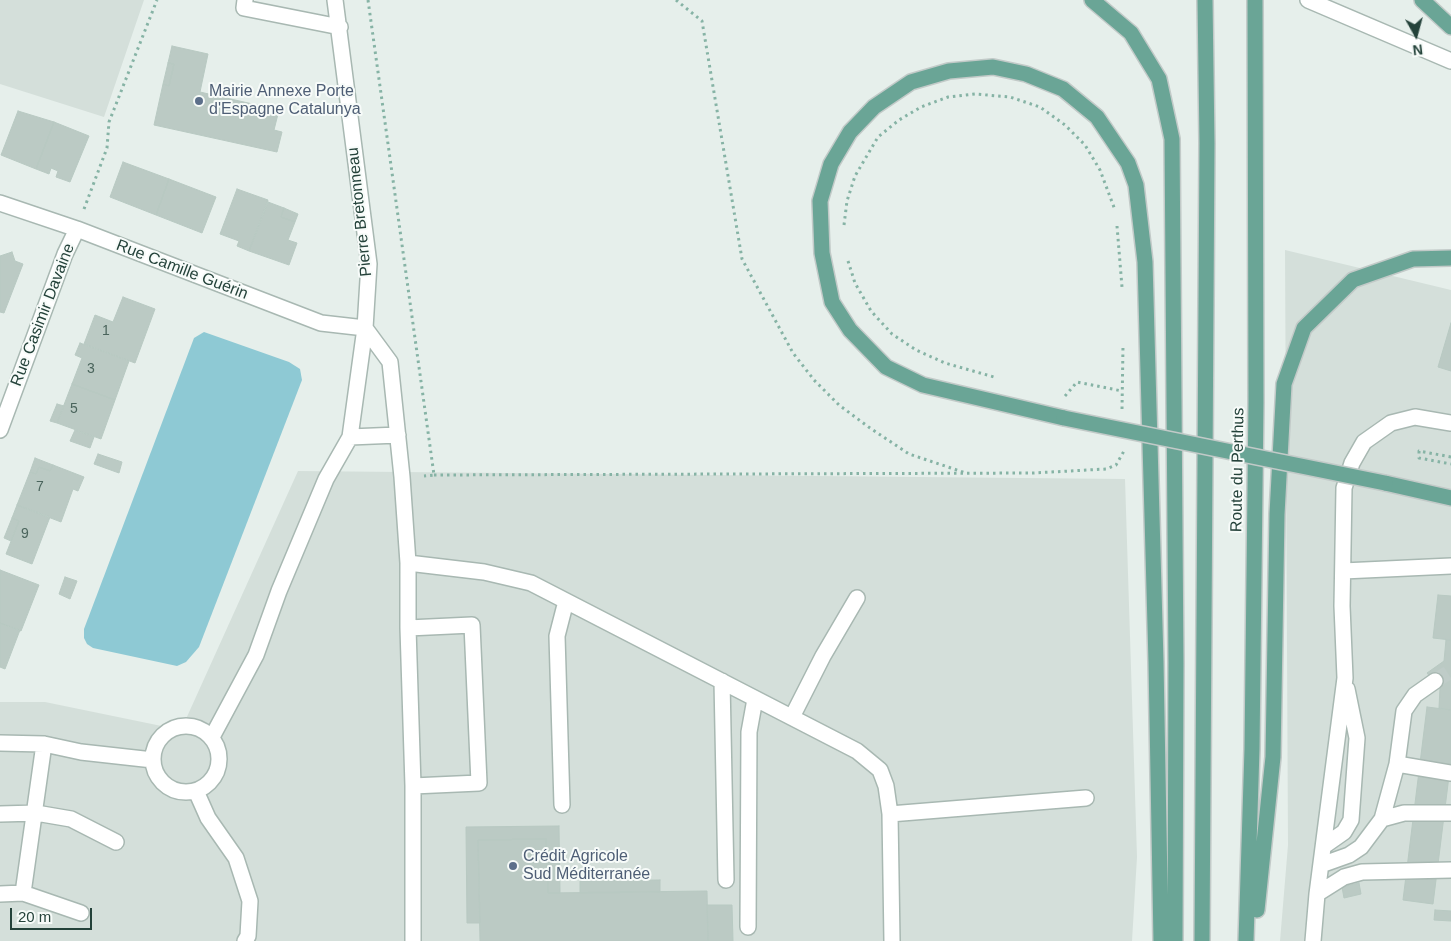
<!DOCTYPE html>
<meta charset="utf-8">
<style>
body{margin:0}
#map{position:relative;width:1451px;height:941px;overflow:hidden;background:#e6efeb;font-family:Arial,sans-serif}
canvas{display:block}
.north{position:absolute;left:1391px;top:10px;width:50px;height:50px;-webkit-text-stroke:4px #f7fbf9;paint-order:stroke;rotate:173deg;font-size:14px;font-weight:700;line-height:20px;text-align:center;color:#24423a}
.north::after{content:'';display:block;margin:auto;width:18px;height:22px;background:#24423a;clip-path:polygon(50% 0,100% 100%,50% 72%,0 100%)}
.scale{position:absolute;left:10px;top:908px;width:82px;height:22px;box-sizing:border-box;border:2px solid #24423a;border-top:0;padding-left:6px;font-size:15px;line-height:18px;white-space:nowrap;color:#24423a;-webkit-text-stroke:4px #f7fbf9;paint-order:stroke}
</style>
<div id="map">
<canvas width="1451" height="941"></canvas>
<div class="north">N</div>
<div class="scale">20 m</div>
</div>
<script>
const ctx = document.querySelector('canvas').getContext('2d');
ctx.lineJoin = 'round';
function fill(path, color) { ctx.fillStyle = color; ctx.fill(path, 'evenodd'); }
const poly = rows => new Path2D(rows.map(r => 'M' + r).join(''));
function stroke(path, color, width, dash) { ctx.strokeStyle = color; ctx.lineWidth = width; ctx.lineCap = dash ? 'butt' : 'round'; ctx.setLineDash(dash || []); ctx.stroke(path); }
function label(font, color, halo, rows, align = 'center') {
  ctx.font = font + ' Arial,sans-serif'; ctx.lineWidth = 4; ctx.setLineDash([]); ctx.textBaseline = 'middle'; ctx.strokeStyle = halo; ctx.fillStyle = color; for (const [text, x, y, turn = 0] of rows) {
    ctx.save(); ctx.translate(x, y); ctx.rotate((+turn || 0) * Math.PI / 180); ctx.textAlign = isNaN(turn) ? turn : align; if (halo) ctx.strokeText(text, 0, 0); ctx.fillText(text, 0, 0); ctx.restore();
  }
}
fill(poly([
 [0,0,144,0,104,117,0,84],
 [1285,250,1451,290,1451,941,1280,941,1288,845],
 [298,471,1125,479,1137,857,1132,941,0,941,0,702,45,702,181,730]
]), '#d4dfda');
fill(poly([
 [204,332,289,362,300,369,302,380,199,647,186,662,177,666,93,648,87,644,84,638,84,629,194,338]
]), '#8ec9d4');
const building = poly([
 [172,46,208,54,200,92,279,110,274,130,282,132,277,152,154,125,163,84,169,86,174,64,168,63,172,46],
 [168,63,174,64,169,86,163,84,168,63],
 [18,111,54,122,36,169,1,155,18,111],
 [54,122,89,136,70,182,56,177,58,171,51,168,49,174,36,169,54,122],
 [123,162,169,179,156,215,110,197,123,162],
 [169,179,216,197,202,233,156,215,169,179],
 [237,189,268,200,249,251,237,246,239,241,220,234,237,189],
 [268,202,284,208,281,217,295,222,288,240,297,243,289,265,249,251,268,202],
 [284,208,298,214,295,222,281,217,284,208],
 [12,252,15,261,23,264,4,313,0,312,0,256,12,252],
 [123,297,155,309,135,363,84,344,95,315,113,322,123,297],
 [1451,323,1451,371,1438,367,1451,323],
 [80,343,129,361,115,400,72,384,82,358,75,355,80,343],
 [72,384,115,400,101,439,57,423,72,384],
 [57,404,64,406,57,423,50,421,57,404],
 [75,430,94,437,90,448,70,441,75,430],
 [98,454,122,462,119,473,94,464,98,454],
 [35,458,53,465,50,471,39,467,36,474,30,472,35,458],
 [53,465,84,477,78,491,73,489,61,522,17,505,30,472,36,474,39,467,50,471,53,465],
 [17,505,50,517,32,564,6,554,19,521,12,518,17,505],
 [12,518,19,521,11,541,4,538,12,518],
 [0,570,39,585,21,631,0,623,0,570],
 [65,577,77,581,70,599,59,594,65,577],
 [1438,595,1451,596,1451,640,1433,638,1438,595],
 [0,623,20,630,5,669,0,667,0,623],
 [1446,640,1451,640,1451,710,1439,708,1440,688,1427,673,1444,661,1446,640],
 [1427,707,1451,710,1451,760,1433,904,1403,900,1427,707],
 [559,826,560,893,548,893,546,839,478,840,480,923,467,923,466,827,559,826],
 [546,839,548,893,707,891,708,941,480,941,478,840,546,839],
 [660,880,660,892,580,893,580,881,660,880],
 [1359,883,1361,894,1344,898,1342,887,1359,883],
 [707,905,732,905,733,941,708,941,707,905],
 [1435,910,1451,911,1451,921,1434,920,1435,910]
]);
fill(building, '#bbcac4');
stroke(building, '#b8c9c2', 1);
stroke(poly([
 [1435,681,1451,671]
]), '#bfccc8', 15, [15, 8]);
const minor = poly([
 [245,0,244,8,340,27],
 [1308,0,1451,61],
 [0,203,77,229,321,323,365,328,390,362,402,477,408,563,408,628,413,786,413,941],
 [0,430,65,254,77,229],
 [350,437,398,435],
 [408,563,484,572,531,583,857,751,880,770,886,786,890,814,892,941],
 [1343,571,1451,566],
 [408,628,472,625,479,783,413,786],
 [722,681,726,880],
 [792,717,823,656,857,598],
 '153 759a33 33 0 1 1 66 0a33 33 0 1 1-66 0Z',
 [212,737,256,655,279,591,326,479,350,437,365,328,369,264,335,0],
 [0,743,44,744,81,752,153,760],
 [1397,764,1451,773],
 [196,791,208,818,236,858,250,901,248,936,245,941],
 [562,805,557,636,566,601],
 [0,814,36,813,71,819,116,842],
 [890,814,1086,798],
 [1382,819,1397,764,1404,711,1415,695,1435,681],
 [1324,846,1344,832,1351,820,1357,738,1347,689],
 [1321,865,1349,855,1361,847,1382,819,1404,813,1451,813],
 [23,893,44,744],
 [0,894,23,893,81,913],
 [1317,894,1344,877,1362,872,1451,870],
 [748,927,749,732,755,699],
 [1313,941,1317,894,1345,678,1342,606,1344,488,1352,463,1364,442,1391,423,1415,417,1451,423]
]);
const major = poly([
 [1092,0,1131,33,1159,79,1172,139,1176,663,1175,941],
 [1422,0,1451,27],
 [1064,418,923,385,886,367,850,330,832,302,822,253,820,201,831,164,850,132,874,107,911,82,949,71,993,67,1026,74,1063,89,1097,117,1128,163,1136,185,1145,262,1156,662,1161,941],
 [1385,483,1451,498],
 [1257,910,1273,757,1277,514,1284,384,1304,328,1353,280,1413,259,1451,258],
 [1202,941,1207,143,1205,0],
 [1246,941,1252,749,1256,402,1255,0]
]);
stroke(minor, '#a8b8b2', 18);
stroke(major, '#c2cac8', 18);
stroke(poly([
 [368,0,434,475,424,476],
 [676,0,702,21,742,259,793,353,814,380,839,405,870,428,909,454,966,473],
 [84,209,107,148,109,122,157,0],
 [844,225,847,201,855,176,878,137,899,120,921,107,948,97,975,94,1010,97,1040,107,1065,125,1085,145,1100,170,1115,210],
 [1117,226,1122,287],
 [848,261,855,283,871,311,892,334,916,350,945,363,994,377],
 [1065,396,1077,382,1122,391],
 [1122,409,1123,346],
 [1451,457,1419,451,1419,458,1451,464],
 [434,475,1033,473,1106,469,1116,465,1124,451]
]), '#86b3a5', 3, [2.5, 4]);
stroke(minor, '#fff', 15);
stroke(major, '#6aa596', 15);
const majorBridge = poly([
 [1064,418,1385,483]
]);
stroke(majorBridge, '#c2cac8', 18, []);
stroke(majorBridge, '#6aa596', 15);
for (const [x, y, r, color] of [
 [199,101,5,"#5c6f8a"],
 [513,866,5,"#5c6f8a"]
]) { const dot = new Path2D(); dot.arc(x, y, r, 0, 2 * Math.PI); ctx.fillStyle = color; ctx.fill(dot); stroke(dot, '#f7fbf9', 2); }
label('14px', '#4a645c', null, [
 ["1",106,331],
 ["3",91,369],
 ["5",74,409],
 ["7",40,487],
 ["9",25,534]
]);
label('16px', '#4e5e75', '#f7fbf9', [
 ["Mairie Annexe Porte",209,92],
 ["d'Espagne Catalunya",209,110],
 ["Crédit Agricole",523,857],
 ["Sud Méditerranée",523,875]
], 'left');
label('16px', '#24423a', '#f7fbf9', [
 ["Pierre Bretonneau",360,212,-96],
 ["Rue Camille Guérin",182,270,21],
 ["Rue Casimir Davaine",43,315,-69],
 ["Route du Perthus",1238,470,-89]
]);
</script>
